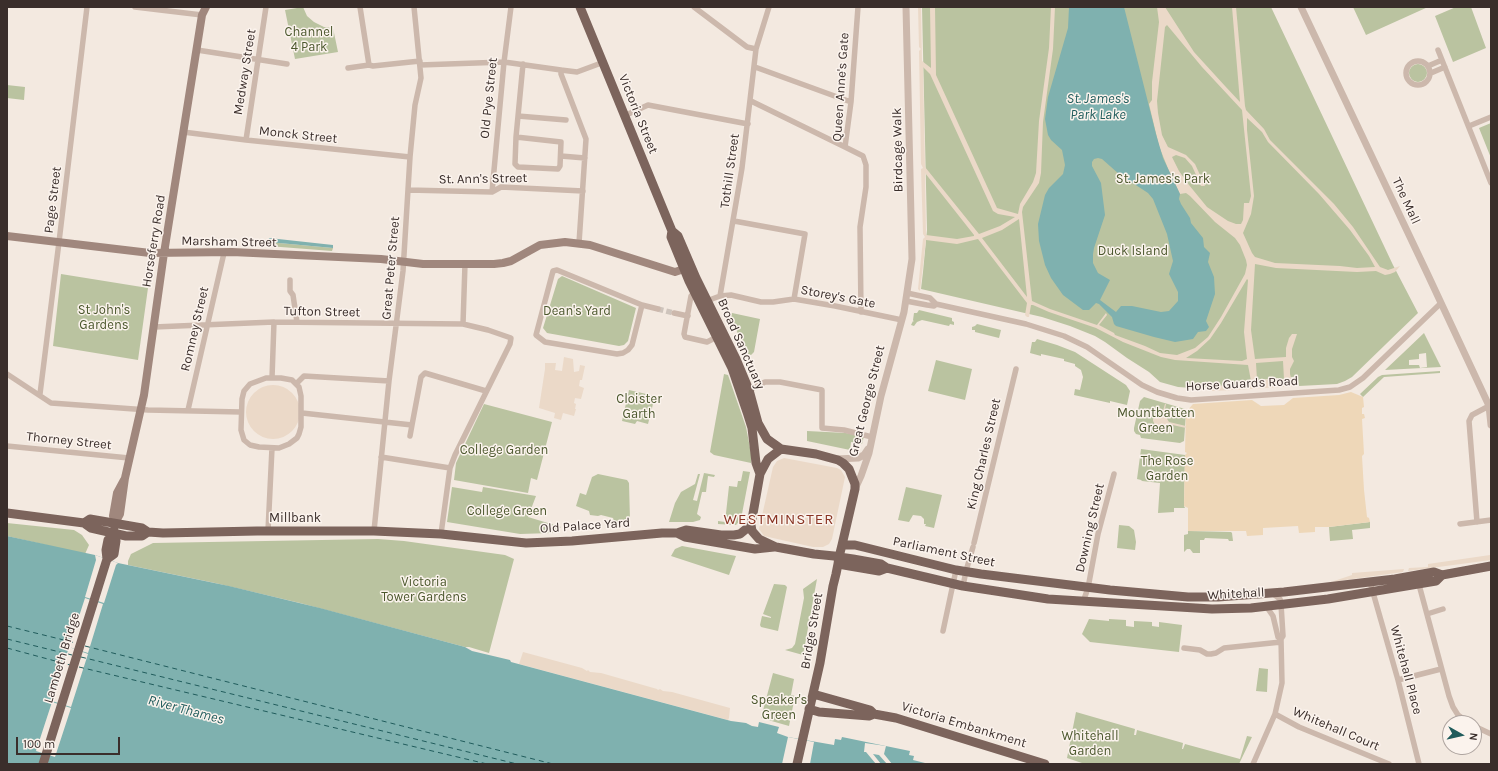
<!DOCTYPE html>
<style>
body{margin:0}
#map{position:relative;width:1498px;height:771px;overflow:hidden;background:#f3e9e0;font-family:Karla,sans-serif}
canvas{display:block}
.frame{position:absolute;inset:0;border:8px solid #3a2e2b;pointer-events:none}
.north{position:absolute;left:1442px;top:715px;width:40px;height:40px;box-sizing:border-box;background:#fbf3ed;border:1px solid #aea49f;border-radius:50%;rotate:98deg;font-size:11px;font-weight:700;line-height:16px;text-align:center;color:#3a2e2b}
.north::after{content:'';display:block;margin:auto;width:14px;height:18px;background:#205c5c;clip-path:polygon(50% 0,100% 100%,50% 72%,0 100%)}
.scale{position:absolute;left:16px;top:737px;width:104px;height:18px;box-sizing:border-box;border:2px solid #3a2e2b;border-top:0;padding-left:5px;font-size:12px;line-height:14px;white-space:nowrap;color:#3a2e2b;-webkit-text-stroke:3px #fbf3ed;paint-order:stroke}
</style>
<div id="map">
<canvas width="1498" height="771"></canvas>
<div class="frame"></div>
<div class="north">N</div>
<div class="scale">100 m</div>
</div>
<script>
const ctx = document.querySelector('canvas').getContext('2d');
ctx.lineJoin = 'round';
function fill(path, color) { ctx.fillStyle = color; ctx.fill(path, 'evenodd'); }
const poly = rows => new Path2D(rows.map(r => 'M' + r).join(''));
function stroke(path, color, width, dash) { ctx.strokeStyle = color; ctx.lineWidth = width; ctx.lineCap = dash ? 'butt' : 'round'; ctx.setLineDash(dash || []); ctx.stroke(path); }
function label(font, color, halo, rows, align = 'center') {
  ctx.font = font + ' Karla,sans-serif'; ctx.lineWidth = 3; ctx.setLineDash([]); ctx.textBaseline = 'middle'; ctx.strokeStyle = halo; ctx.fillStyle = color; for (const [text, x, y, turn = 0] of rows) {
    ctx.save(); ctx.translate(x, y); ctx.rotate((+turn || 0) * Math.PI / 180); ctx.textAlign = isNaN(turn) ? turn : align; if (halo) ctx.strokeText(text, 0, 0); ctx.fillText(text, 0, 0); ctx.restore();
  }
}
fill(poly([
 [303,7,307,16,314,22,324,27,333,28,338,52,295,59,285,10],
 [922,7,1271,7,1393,265,1418,313,1352,377,1345,381,1337,384,1299,386,1297,376,1278,380,1278,378,1251,381,1248,385,1212,386,1211,385,1204,388,1192,388,1178,387,1160,382,1149,372,1127,358,1105,342,1095,336,1070,326,1042,317,921,289,923,272,927,230],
 [1353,7,1428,7,1366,35],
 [1456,7,1471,7,1486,48,1453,62,1435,16],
 '1409 73a9 9 0 1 1 18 0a9 9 0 1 1-18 0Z',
 [7,85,25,87,24,100,7,98],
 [1491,123,1491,158,1479,128],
 [268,242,333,248,332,251,268,246],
 [61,274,148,288,138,360,53,346],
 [562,276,636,308,628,341,624,345,619,346,547,333,543,328,558,279],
 [919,310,952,318,952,321,954,322,954,325,950,324,949,326,922,320,917,322,914,326,911,325,913,321,914,322,913,320,914,313,917,313],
 [732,313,760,319,754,352,751,355,746,353,730,315],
 [977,324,1001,330,999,338,975,332,975,330,972,330,972,327,975,326],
 [1424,333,1441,367,1385,370,1403,353],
 [1426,353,1427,367,1420,368,1419,365,1409,365,1409,360,1419,359,1419,354],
 [1037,339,1057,345,1075,352,1126,385,1130,391,1127,405,1110,401,1110,403,1074,395,1075,389,1080,390,1083,377,1081,370,1075,366,1075,364,1064,361,1064,359,1041,354,1041,356,1030,353,1032,342,1035,342],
 [936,360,972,369,965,400,928,391],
 [1440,371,1440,373,1384,377,1363,397,1360,394,1378,377,1382,375],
 [724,374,728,375,746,427,751,453,751,463,714,455,710,452],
 [629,390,655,396,648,424,637,421,635,424,622,421],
 [1144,397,1185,409,1186,413,1184,441,1180,443,1141,438,1140,435,1136,434,1134,431,1134,428,1140,401],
 [484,404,552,422,537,480,531,478,528,493,454,480,456,463],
 [807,431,846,433,864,436,862,444,851,442,850,450,807,441],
 [1141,449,1185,455,1184,506,1185,508,1174,508,1174,512,1158,513,1160,483,1142,481,1141,480,1137,479],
 [743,471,750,472,741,519,736,525,734,525,718,524,718,521,725,522,729,486,737,487,738,481,741,481],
 [704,473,715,475,714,477,708,476,706,492,702,492,697,514,701,517,700,520,693,522,669,522,675,503,681,492,695,484,698,474,700,474,693,500,697,501],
 [598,474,627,480,629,483,630,520,625,519,624,522,621,523,614,521,613,518,601,515,598,516,590,515,589,511,576,506,580,493,586,495,592,477],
 [452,487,482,492,483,487,536,496,528,517,561,527,552,533,520,534,447,522],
 [906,487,942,495,934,528,925,526,926,524,924,524,924,519,921,516,913,515,909,522,898,520],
 [1370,522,1370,528,1352,530,1353,539,1330,541,1329,527],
 [7,523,74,530,82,535,89,545,85,554,7,536],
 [1119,525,1129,526,1134,530,1136,542,1135,550,1117,548],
 [1188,531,1231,532,1232,533,1233,541,1229,541,1228,539,1205,538,1204,540,1200,540,1200,553,1193,553,1190,549,1187,549,1184,552,1184,535,1188,534],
 [378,539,404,541,505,555,514,559,489,653,469,647,465,647,300,603,215,583,128,565,128,561,131,554,153,543],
 [682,546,736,556,729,575,671,556,675,549],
 [817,579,803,655,785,650,792,648,795,644,804,598,803,589],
 [774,584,785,585,787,587,778,631,761,627,760,625,762,616,771,618,771,617,763,614],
 [1089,619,1109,621,1109,619,1126,620,1126,626,1134,627,1134,621,1152,622,1152,626,1159,627,1159,622,1182,625,1179,652,1090,642,1082,634],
 [1259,668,1268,669,1267,692,1256,691],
 [773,673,794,679,791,695,795,696,789,726,761,718],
 [1076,712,1135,729,1134,735,1136,735,1137,730,1183,743,1182,749,1183,749,1185,744,1240,759,1247,736,1252,737,1239,764,1085,764,1067,758]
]), '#bac3a0');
fill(poly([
 [1351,392,1363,397,1364,407,1362,408,1362,414,1364,414,1365,418,1362,419,1364,454,1362,456,1364,490,1367,517,1369,518,1370,522,1329,527,1315,527,1315,532,1299,533,1298,526,1263,528,1263,535,1247,536,1246,531,1188,531,1188,508,1184,506,1185,455,1187,453,1185,452,1186,412,1193,404,1252,400,1261,406,1284,405,1293,398,1339,395]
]), '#eed7b8');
fill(poly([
 [918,7,921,7,922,61,931,68,930,7,935,7,936,75,997,208,1018,214,1020,204,1033,182,1036,173,1039,121,1049,48,1051,7,1055,7,1053,49,1043,122,1041,173,1039,183,1023,207,1022,212,1032,301,1050,309,1097,325,1106,313,1107,315,1099,325,1114,333,1115,335,1145,346,1160,353,1177,355,1195,348,1208,337,1221,317,1245,274,1247,265,1246,260,1240,245,1235,238,1215,222,1190,196,1186,193,1180,194,1169,171,1159,146,1149,104,1152,100,1152,82,1159,22,1157,7,1165,7,1194,52,1225,86,1240,102,1232,7,1236,7,1245,106,1246,110,1264,129,1270,140,1334,204,1353,227,1380,267,1388,270,1400,266,1395,272,1390,274,1385,275,1376,271,1357,272,1276,268,1255,264,1251,330,1255,359,1286,357,1286,348,1289,338,1292,334,1297,334,1292,349,1292,357,1294,361,1290,369,1290,374,1291,378,1298,379,1298,386,1233,390,1212,391,1212,386,1248,385,1251,381,1248,365,1175,360,1161,357,1123,342,1096,328,1049,312,1033,305,1031,305,1029,317,1027,317,1025,315,1027,303,978,239,957,244,926,240,920,291,918,289,923,239,925,237,923,234,921,169,923,168,921,164,919,51,921,49,919,47],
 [1167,25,1202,67,1242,110,1251,196,1249,203,1244,203,1243,220,1241,224,1236,224,1228,221,1207,207,1189,185,1179,171,1172,157,1176,155,1185,158,1192,166,1201,186,1205,186,1195,164,1186,155,1168,147,1162,135,1158,113,1157,101,1165,27],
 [923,67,930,74,993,211,998,214,1015,217,1000,226,979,234,925,167],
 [1247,118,1262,132,1268,142,1319,194,1350,230,1369,256,1375,267,1357,268,1340,266,1275,263,1255,257,1252,253,1243,233,1251,214,1254,196,1247,130],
 [925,173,974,235,974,236,957,239,926,235],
 [1019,219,1027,297,982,238,1002,230],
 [1247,279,1248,280,1244,332,1247,359,1242,361,1186,358,1197,351,1210,339,1221,323],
 [1283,361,1284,379,1257,380,1256,363],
 [564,357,573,359,574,372,579,371,580,365,585,366,582,380,580,380,579,386,584,388,581,399,575,398,574,403,576,404,575,409,576,409,574,416,563,413,561,420,554,418,555,413,539,408,545,369,545,363,556,363,555,370,562,371],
 '246 412a27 27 0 1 1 54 0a27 27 0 1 1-54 0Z',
 [1165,404,1166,404,1164,414,1169,422,1186,426,1186,428,1168,424,1160,430,1158,430,1153,421,1153,419,1162,414],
 [784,458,837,468,841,470,845,477,832,539,829,544,823,547,813,547,764,536,759,529,773,467,777,461],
 [1490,555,1491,560,1408,571,1409,568,1428,567,1428,564],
 [1404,569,1403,572,1331,582,1352,575,1352,573],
 [523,652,582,668,587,671,588,670,590,672,601,673,657,689,658,690,660,689,663,691,672,692,730,708,729,718,728,720,519,664]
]), '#ebd9c8');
fill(poly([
 [1069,7,1124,7,1156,134,1163,158,1180,194,1179,199,1181,204,1190,218,1191,223,1203,238,1204,247,1210,253,1208,262,1214,277,1215,294,1206,321,1209,327,1206,331,1198,332,1193,339,1175,342,1154,337,1116,326,1114,324,1112,317,1099,304,1096,303,1089,310,1083,310,1063,295,1051,278,1045,265,1039,241,1038,224,1045,195,1049,188,1063,174,1065,165,1062,150,1051,140,1048,135,1045,119,1048,97,1068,28],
 [1098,158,1102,159,1119,174,1148,193,1153,199,1167,234,1173,261,1169,274,1178,292,1178,301,1169,311,1161,312,1132,306,1121,306,1116,312,1100,300,1110,280,1098,273,1093,263,1093,254,1094,248,1105,215,1101,183,1092,166,1092,162,1094,159],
 [269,238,333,245,333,248,268,242],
 [7,536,95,555,118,563,229,586,320,608,465,647,472,651,510,660,511,662,731,721,746,723,752,726,758,727,759,722,779,727,777,733,788,737,834,745,835,739,841,740,842,737,910,751,909,755,914,756,913,760,929,764,7,764]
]), '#7fb1af');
fill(poly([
 [95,555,118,563,116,565,104,603,85,597,96,560],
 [85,598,103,604,88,653,69,647],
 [69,647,88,654,71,707,52,701],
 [52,702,71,708,55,757,36,751],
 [788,737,814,742,810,764,782,764],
 [865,743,886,746,884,754,892,764,887,764,879,755,873,754,881,764,876,764,866,752,864,752]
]), '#f3e9e0');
stroke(poly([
 [7,626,76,643],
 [7,639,72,655],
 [85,646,553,764],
 [7,648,70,665],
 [81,657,517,764],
 [79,667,487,764]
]), '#205c5c', 1, [5, 4]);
stroke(poly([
 [658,309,674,313]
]), '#cec4bc', 5.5, [5.5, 3]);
stroke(poly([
 [135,7,202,15],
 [360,7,369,65,373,66,420,61],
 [694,7,747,47,756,49],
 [858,7,851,102,845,147,863,156,866,165,866,187,860,227,861,312],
 [197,50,287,64],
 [1438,50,1491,183],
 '1406 73a12 12 0 1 1 24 0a12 12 0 1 1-24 0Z',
 [420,65,504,62,561,70],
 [1428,66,1442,60],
 [755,67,851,102],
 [348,68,369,65],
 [1431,73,1445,67],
 [751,101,845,147],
 [518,116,566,120],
 [624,116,648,105,748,124],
 [1469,126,1491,117],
 [183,132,246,140,410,157],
 [516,137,561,142,560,166,558,169,518,167,515,164,516,137,523,64],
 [246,140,266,7],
 [561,156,585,158],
 [408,190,492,192,501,187,583,191],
 [492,192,504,62,511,7],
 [734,221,805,234,794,299],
 [579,243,586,139,561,74,561,70,577,72,604,62],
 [290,280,290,291,293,295,297,322],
 [694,293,691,296,684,334,685,337,707,342,717,337],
 [907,293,930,298,936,304],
 [720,296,742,168,756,49,769,7],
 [906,301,927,305,934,306,936,304,1026,324,1064,336,1087,347,1142,385,1157,392,1177,398,1191,400,1339,390,1350,387,1363,378,1441,303],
 [704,302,720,296,731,295,761,302,773,302,794,299,835,306,902,320],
 [642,305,632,345,628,350,623,353,617,354,545,342,536,335,553,271,557,270,642,305,658,309],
 [674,313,688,316],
 [463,324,465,264],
 [154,327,274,322,463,324,488,330,511,338,510,344,455,455,450,468,441,534],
 [7,374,51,403,148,410,241,412],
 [266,378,281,378,292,380,299,387,301,396,301,427,299,434,297,438,289,444,279,448,259,447,250,445,244,440,241,430,242,399,244,391,250,384,266,378],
 [272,378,274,322],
 [296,384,304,376,389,381],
 [749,390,765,382,780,382,822,390,822,428,844,430,872,437],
 [40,394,59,242,87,7],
 [188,410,224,253],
 [302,413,412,425,421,377,425,373,486,391],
 [410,436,412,425],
 [7,446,129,458],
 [381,457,450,468],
 [1477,522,1469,421,1472,415,1489,406],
 [1460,524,1491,520],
 [268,531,272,448],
 [374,531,389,381,403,271,410,157,415,105,421,78,414,7],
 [974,543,1016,369],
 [1418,581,1449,696,1453,707,1458,715,1469,723],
 [1370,582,1398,680,1419,764],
 [963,586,966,571,973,547],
 [1083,602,1088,588,1098,534,1114,474],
 [1266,606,1273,616,1278,637,1281,639],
 [1427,614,1443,609],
 [943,631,956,570],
 [1184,648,1200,650,1207,654,1211,654,1216,653,1224,648,1281,642],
 [1398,680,1441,669],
 [1275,714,1299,727,1389,764],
 [1474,726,1491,734],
 [1253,764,1275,714,1282,683,1281,639,1283,636,1281,604,1280,599,1272,593]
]), '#ccb8ac', 5.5);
stroke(poly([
 [1301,7,1428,275,1491,410],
 [1489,406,1491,425],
 [837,459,858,458,864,455,868,449],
 [855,489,861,476,869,453,881,396,904,312,912,259,906,7]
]), '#ccb8ac', 7);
stroke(poly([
 [7,236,150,253,232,252,381,259,423,264,494,264,503,263,511,261,540,245,565,242,590,245,675,272,690,267],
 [115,523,120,514,125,478,144,395,164,253,202,15,206,7],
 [115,523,113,516,117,493,124,480]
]), '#a0877d', 8);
stroke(poly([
 [580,7,672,231,678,236,696,278,736,359,749,390,758,423,767,439,781,449],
 [672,231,671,237,689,281,732,368,747,412,752,428,756,463,760,474],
 [7,513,84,523,91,528,126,536,142,536,148,532],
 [84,523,90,519,142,528,148,532,163,533,257,531,374,531,441,534,526,543,572,541,662,533,677,533,686,530,721,535,734,535,740,534,751,525],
 [677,533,685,537,755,549,774,547],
 [842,545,855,545,956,570,981,574,1110,590,1188,597,1218,597,1284,592,1395,579,1434,572,1442,575,1491,566],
 [107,559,114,554,116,541,113,534,114,530],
 [838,564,879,571,887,568],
 [813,694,870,710,874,714],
 [809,709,819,712,869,716,874,714,896,718,1045,764],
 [43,764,107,559,106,550,108,540,113,534],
 [797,764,820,663,833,586,836,574,838,564,839,557,842,545,855,489,855,484,849,469,843,463,838,460,816,454,781,449,768,459,760,474,751,525,752,531,759,539,776,547,814,554,834,556,839,557,853,559,881,564,887,568,963,586,1048,599,1212,609,1251,608,1328,599,1436,581,1442,575]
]), '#7c645c', 9);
label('13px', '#4c582e', '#fbf3ed', [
 ["Channel",309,32],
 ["4 Park",309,47],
 ["St. James's Park",1163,179],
 ["Duck Island",1133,251],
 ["St John's",104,310],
 ["Gardens",104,325],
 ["Dean's Yard",577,311],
 ["Cloister",639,399],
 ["Garth",639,414],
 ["Mountbatten",1156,413],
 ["Green",1156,428],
 ["College Garden",504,450],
 ["The Rose",1167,461],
 ["Garden",1167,476],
 ["College Green",507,511],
 ["Victoria",424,582],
 ["Tower Gardens",424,597],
 ["Speaker's",779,700],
 ["Green",779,715],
 ["Whitehall",1090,736],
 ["Garden",1090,751]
]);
label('13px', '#3a2e2b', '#fbf3ed', [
 ["Medway Street",245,72,-81],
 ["Queen Anne's Gate",841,87,-86],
 ["Old Pye Street",489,98,-84],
 ["Victoria Street",638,114,68],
 ["Monck Street",298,135,6],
 ["Birdcage Walk",898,150,-91],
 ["Tothill Street",730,171,-82],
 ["St. Ann's Street",483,179,-1],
 ["Page Street",53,200,-83],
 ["The Mall",1406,201,65],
 ["Horseferry Road",154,241,-81],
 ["Marsham Street",229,242,1],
 ["Great Peter Street",391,268,-85],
 ["Storey's Gate",838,297,11],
 ["Tufton Street",322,312,1],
 ["Romney Street",195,329,-77],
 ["Broad Sanctuary",741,344,66],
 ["Horse Guards Road",1242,384,-3],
 ["Great George Street",867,401,-76],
 ["Thorney Street",69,441,6],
 ["King Charles Street",984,454,-77],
 ["Millbank",295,518],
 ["Old Palace Yard",585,526,-4],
 ["Downing Street",1090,528,-77],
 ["Parliament Street",944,552,12],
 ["Whitehall",1236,594,-3],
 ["Bridge Street",812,631,-80],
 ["Lambeth Bridge",62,658,-73],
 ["Whitehall Place",1406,670,75],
 ["Victoria Embankment",964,725,17],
 ["Whitehall Court",1336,729,23]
]);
label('italic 14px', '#205c5c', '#fbf3ed', [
 ["St. James's",1098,99],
 ["Park Lake",1098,115],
 ["River Thames",186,710,15]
]);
ctx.letterSpacing = '1px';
label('15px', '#893423', '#fbf3ed', [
 ["WESTMINSTER",779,520]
]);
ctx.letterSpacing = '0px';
</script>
